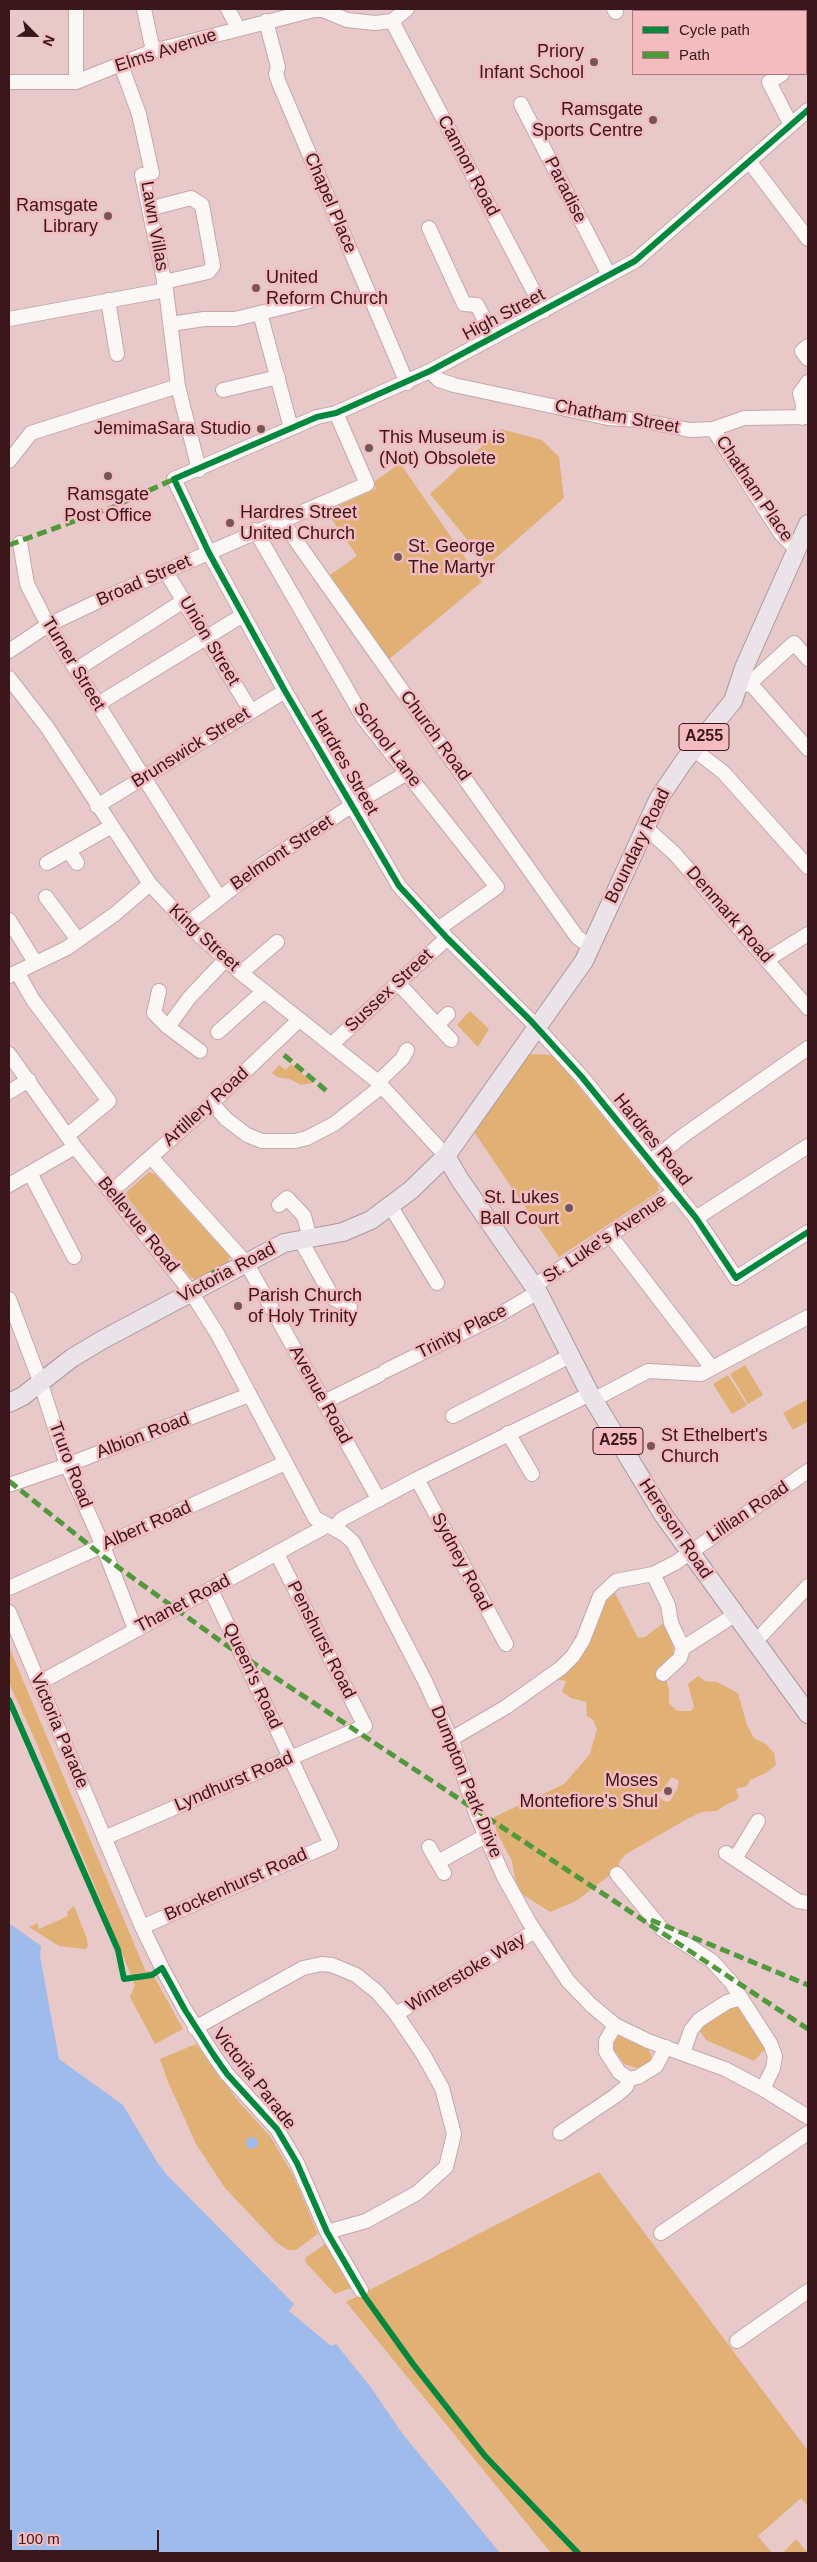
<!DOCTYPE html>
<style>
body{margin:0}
#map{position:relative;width:817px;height:2562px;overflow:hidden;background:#e7c9ca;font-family:Helvetica,sans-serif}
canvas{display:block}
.frame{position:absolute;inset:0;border:10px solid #39171b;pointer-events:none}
.legend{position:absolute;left:632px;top:10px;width:175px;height:65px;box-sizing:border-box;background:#f4bcbf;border:1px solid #a97a7d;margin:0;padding:6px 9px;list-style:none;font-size:15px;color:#39171b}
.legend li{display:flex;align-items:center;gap:10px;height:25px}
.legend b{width:25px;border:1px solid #a97a7d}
.north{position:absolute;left:10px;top:10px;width:50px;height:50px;-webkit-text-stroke:4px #f4bcbf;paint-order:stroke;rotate:113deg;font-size:14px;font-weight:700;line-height:20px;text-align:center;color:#39171b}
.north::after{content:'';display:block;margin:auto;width:18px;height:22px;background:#39171b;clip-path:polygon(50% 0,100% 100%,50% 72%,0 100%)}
.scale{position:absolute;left:10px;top:2530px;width:149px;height:22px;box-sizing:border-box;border:2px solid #39171b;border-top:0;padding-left:6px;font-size:15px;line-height:18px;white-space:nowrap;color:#39171b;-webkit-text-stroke:4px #f4bcbf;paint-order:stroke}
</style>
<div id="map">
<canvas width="817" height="2562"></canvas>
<div class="frame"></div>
<ul class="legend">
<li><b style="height:6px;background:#00873e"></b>Cycle path</li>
<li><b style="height:6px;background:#52993e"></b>Path</li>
</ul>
<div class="north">N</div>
<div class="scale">100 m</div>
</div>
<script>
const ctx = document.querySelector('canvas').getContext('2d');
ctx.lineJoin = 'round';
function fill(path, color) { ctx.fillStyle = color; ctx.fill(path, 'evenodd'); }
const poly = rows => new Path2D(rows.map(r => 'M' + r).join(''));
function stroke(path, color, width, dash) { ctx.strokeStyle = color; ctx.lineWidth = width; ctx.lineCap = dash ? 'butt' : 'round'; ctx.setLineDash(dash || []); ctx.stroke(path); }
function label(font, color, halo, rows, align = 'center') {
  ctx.font = font + ' Helvetica,sans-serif'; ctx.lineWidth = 5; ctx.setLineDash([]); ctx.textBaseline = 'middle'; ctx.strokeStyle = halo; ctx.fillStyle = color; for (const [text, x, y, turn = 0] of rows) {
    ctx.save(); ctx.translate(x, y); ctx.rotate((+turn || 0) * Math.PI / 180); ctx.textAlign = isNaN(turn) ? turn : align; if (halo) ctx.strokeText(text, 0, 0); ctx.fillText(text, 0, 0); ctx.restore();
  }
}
fill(poly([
 [501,429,542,440,559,457,564,498,488,565,430,494],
 [400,463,482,582,388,660,330,575,357,556,326,511,376,489,374,482],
 [470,1011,489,1029,478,1047,457,1025],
 [528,1054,552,1055,559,1062,658,1184,659,1190,655,1194,559,1257,474,1132],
 [291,1064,307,1078,313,1083,301,1085,289,1079,277,1077,272,1073,279,1065,286,1070],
 [149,1172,155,1174,230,1257,227,1264,196,1280,190,1277,127,1197,126,1193,130,1189],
 [745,1365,763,1395,748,1404,730,1374],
 [728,1375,747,1405,732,1414,713,1384],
 [808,1399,808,1421,793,1430,783,1413],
 [613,1589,638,1638,645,1637,662,1624,667,1627,672,1640,674,1658,666,1679,669,1690,669,1703,677,1711,691,1711,694,1707,688,1684,698,1676,705,1681,717,1682,738,1693,747,1725,754,1738,766,1744,774,1753,776,1765,766,1773,750,1780,747,1786,736,1789,739,1797,735,1801,725,1805,717,1811,702,1812,687,1819,626,1854,620,1861,618,1869,576,1901,550,1912,522,1894,516,1883,512,1861,496,1831,494,1817,564,1784,590,1754,597,1729,593,1720,587,1716,586,1702,571,1698,562,1692,566,1681,551,1678,557,1665,575,1642,575,1636,584,1626,587,1607,591,1608],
 [672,1777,679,1781,677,1789,670,1801,666,1802,659,1797,659,1794],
 [9,1647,146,1972,151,1971,183,2029,155,2044,130,1997,135,1985,36,1742,9,1683],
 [74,1906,86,1936,88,1945,86,1949,59,1946,29,1927,37,1923,39,1929,68,1916,67,1912],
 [732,2007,739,2007,767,2047,754,2061,706,2040,698,2028],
 [619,2036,649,2050,652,2059,646,2065,637,2068,624,2064,611,2046],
 [196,2044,238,2101,270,2136,293,2175,318,2234,296,2250,288,2250,277,2243,225,2188,196,2144,168,2082,160,2059],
 [599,2172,808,2451,808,2506,801,2498,758,2536,772,2553,551,2553,346,2302],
 [328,2242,356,2286,335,2294,306,2263,305,2258],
 [796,2539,808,2553,783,2553,789,2546]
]), '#e1b075');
fill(poly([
 [9,1923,41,1946,40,1956,59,2059,123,2105,157,2162,167,2175,294,2304,289,2311,331,2346,336,2344,370,2386,402,2433,500,2553,9,2553],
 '246 2143a6 6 0 1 1 12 0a6 6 0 1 1-12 0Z'
]), '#9fbbeb');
const minor = poly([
 [144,9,153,51],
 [228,9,238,28],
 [614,9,616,12],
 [266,21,278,67,276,74,279,83,407,383],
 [392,21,544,311],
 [121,65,139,114,152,173,142,175,166,290,178,386,199,470],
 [782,74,769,82,791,125],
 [9,82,76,82,153,51,314,10,323,10,347,20,375,23,392,21,407,9],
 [76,82,76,9],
 [521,104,609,275],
 [808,110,635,261,430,371,336,413,317,417,174,479,209,553,285,691,399,886,447,938,531,1021,581,1076,696,1218,736,1278,808,1232],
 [749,161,808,239],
 [149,209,191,198,202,205,213,266,208,272,164,282],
 [429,228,464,304,477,305,494,337],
 [108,300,117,354],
 [260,313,291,428],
 [9,319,166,290],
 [171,324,204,319,235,319,309,301],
 [808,346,802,351,808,359],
 [430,371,439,380,454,385,608,418,639,420,690,430,713,429,744,418,808,417],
 [223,390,278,377],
 [802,418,803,405,800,393,808,382],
 [713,429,781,534,796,549],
 [9,461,31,433,178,386],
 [282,521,577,937,591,947],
 [255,530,364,719,497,887,438,929],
 [20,543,27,584,48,625,144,778],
 [166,572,251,711],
 [9,651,48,625,109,596,367,484,336,413],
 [77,669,185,600],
 [9,678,47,727,150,884,187,924,241,973,378,1082,446,1156],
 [750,683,808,749],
 [737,688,750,683,794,643,808,659],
 [98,704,243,615],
 [693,749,723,772,808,867],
 [148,784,219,897],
 [97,806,285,691],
 [645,827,675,854,808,1008],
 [69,851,77,863],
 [47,863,110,827],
 [46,897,78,940],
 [9,920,35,962],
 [187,924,262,865,351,806,407,773],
 [768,959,808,934],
 [17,972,33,1000,109,1101,68,1135],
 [241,973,277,942],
 [9,976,67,948,115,914,150,884],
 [398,983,451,1040],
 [159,991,154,1013,168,1027,200,1051],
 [437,1025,448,1014],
 [168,1027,189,998,226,959],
 [218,1032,264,991],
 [332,1044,447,938],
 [9,1054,75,1147,191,1292,218,1335,315,1518,344,1534,353,1542,426,1683,453,1744,477,1816,503,1875,529,1922,568,1981,591,2005,615,2025,648,2041,725,2069,763,2089,808,2117],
 [378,1082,402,1059,407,1050],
 [9,1092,29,1080],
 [212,1103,226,1119,247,1135,262,1141,295,1141,307,1138,334,1124,382,1086],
 [151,1157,247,1264,379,1500],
 [651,1161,684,1135,808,1048],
 [30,1173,74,1257],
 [9,1185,75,1147],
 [111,1192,212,1103,299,1020],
 [279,1205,287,1198,304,1216,310,1238],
 [391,1207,437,1283],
 [696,1218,808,1146],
 [610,1235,712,1368],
 [300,1239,333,1298,350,1307],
 [534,1286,676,1191],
 [9,1299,40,1381,67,1465,103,1546,135,1629],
 [385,1371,497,1316,538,1292],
 [593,1400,648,1371,701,1374,808,1317],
 [324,1402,379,1375],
 [453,1416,570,1356],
 [508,1433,532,1474],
 [417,1479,506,1644],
 [9,1485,67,1465,249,1395],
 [334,1528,342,1519,417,1479,590,1394],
 [653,1574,668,1605,671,1623,683,1648],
 [9,1588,285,1463],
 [9,1612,142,1927,162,1968,185,2010,213,2054,227,2074,277,2129,297,2163,327,2232,361,2290],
 [755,1642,808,1586],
 [663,1674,680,1658,683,1648,736,1614],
 [39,1683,328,1525],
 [451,1739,506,1707,561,1668,573,1656,583,1640,600,1596,616,1581,653,1574,675,1563,808,1471],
 [104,1838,365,1726,277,1554],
 [429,1847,444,1873],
 [726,1853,798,1901,808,1903],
 [735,1859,758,1821],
 [438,1862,487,1835],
 [617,1874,662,1929,712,1961,731,1982,741,1998],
 [142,1927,331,1844,211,1590],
 [396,2014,535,1931],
 [615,2025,606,2041,606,2052,619,2072,629,2079,638,2077,656,2066,666,2047],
 [195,2028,303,1968,322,1964,332,1965,356,1975,377,1992,396,2014,423,2054,442,2088,454,2134,446,2167,417,2193,366,2221,327,2232],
 [683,2053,691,2030,699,2020,727,2002,741,1998,770,2043,775,2056,773,2068,763,2089],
 [560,2133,615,2096,626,2087,629,2079],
 [661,2233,808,2133],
 [737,2341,808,2291]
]);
const major = poly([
 [446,1156,460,1180,538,1292,590,1394,664,1516,808,1714],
 [9,1403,23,1396,72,1358,102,1340,284,1243,343,1232,371,1220,411,1190,446,1156,584,961,659,798,684,761,733,701,744,668,808,524]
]);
stroke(minor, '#c5a7a8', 16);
stroke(major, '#ac979f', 20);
stroke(minor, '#fbf7f7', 14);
stroke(major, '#eae3e7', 18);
stroke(poly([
 [9,545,113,507,174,479],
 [284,1055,329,1093],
 [213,1270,219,1281],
 [9,1481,104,1557,226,1645,808,2029],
 [651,1920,808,1985]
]), '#52993e', 5, [10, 5]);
stroke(poly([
 [808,110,635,261,430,371,336,413,317,417,174,479,209,553,285,691,399,886,447,938,531,1021,581,1076,696,1218,736,1278,808,1232],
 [9,1700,118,1950,124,1979,152,1975,162,1968,185,2010,213,2054,227,2074,277,2129,297,2163,327,2232,365,2297,413,2364,485,2456,578,2553]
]), '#00873e', 6);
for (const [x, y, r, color] of [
 [594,62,5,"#765558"],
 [653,120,5,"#765558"],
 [108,216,5,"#765558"],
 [256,288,5,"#765558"],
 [261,429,5,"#765558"],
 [369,448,5,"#765558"],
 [108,476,5,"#765558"],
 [230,523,5,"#765558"],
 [398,557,5,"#765558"],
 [569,1208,5,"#765558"],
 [238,1306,5,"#765558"],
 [651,1446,5,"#765558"],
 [668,1791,5,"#765558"]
]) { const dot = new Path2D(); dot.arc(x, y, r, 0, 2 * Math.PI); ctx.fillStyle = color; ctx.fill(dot); stroke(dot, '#f4bcbf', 2); }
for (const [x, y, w] of [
 [704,737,50],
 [618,1441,50]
]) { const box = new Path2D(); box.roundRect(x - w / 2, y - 13.5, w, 27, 4); ctx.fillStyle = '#f4bcbf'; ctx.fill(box); stroke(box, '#39171b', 1); }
label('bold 16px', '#39171b', null, [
 ["A255",704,737],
 ["A255",618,1441]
]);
label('18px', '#39171b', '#f4bcbf', [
 ["Elms Avenue",166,51,-18],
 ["Cannon Road",468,166,62],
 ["Paradise",565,190,63],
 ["Chapel Place",330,203,67],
 ["Lawn Villas",154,226,80],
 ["High Street",504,315,-28],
 ["Chatham Street",617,417,10],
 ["Chatham Place",754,489,56],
 ["Broad Street",144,581,-24],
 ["Union Street",209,641,59],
 ["Turner Street",73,664,59],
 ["Church Road",435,736,54],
 ["School Lane",387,745,53],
 ["Brunswick Street",191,748,-32],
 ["Hardres Street",344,763,60],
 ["Boundary Road",638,846,-64],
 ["Belmont Street",282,853,-34],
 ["Denmark Road",729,915,49],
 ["King Street",204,938,43],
 ["Sussex Street",389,991,-43],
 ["Artillery Road",206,1107,-42],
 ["Hardres Road",652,1140,51],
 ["Bellevue Road",138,1225,51],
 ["St. Luke's Avenue",605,1239,-34],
 ["Victoria Road",227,1273,-28],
 ["Trinity Place",462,1332,-27],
 ["Avenue Road",320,1395,61],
 ["Albion Road",143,1436,-21],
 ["Truro Road",70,1465,69],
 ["Lillian Road",748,1512,-34],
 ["Albert Road",147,1526,-24],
 ["Hereson Road",675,1529,56],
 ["Sydney Road",461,1562,62],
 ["Thanet Road",183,1604,-28],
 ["Penshurst Road",321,1640,63],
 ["Queen's Road",252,1676,65],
 ["Victoria Parade",59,1731,67],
 ["Lyndhurst Road",234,1782,-23],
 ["Dumpton Park Drive",466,1782,68],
 ["Brockenhurst Road",236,1885,-24],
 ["Winterstoke Way",466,1973,-31],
 ["Victoria Parade",254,2079,52]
]);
label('18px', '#39171b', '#f4bcbf', [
 ["Priory",584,52],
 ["Infant School",584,73],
 ["Ramsgate",643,110],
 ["Sports Centre",643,131],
 ["Ramsgate",98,206],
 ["Library",98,227],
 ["United",266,278,"left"],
 ["Reform Church",266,299,"left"],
 ["JemimaSara Studio",251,429],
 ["This Museum is",379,438,"left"],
 ["(Not) Obsolete",379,459,"left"],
 ["Ramsgate",108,495,"center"],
 ["Post Office",108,516,"center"],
 ["Hardres Street",240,513,"left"],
 ["United Church",240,534,"left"],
 ["St. George",408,547,"left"],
 ["The Martyr",408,568,"left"],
 ["St. Lukes",559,1198],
 ["Ball Court",559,1219],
 ["Parish Church",248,1296,"left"],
 ["of Holy Trinity",248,1317,"left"],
 ["St Ethelbert's",661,1436,"left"],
 ["Church",661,1457,"left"],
 ["Moses",658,1781],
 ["Montefiore's Shul",658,1802]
], 'right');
</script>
